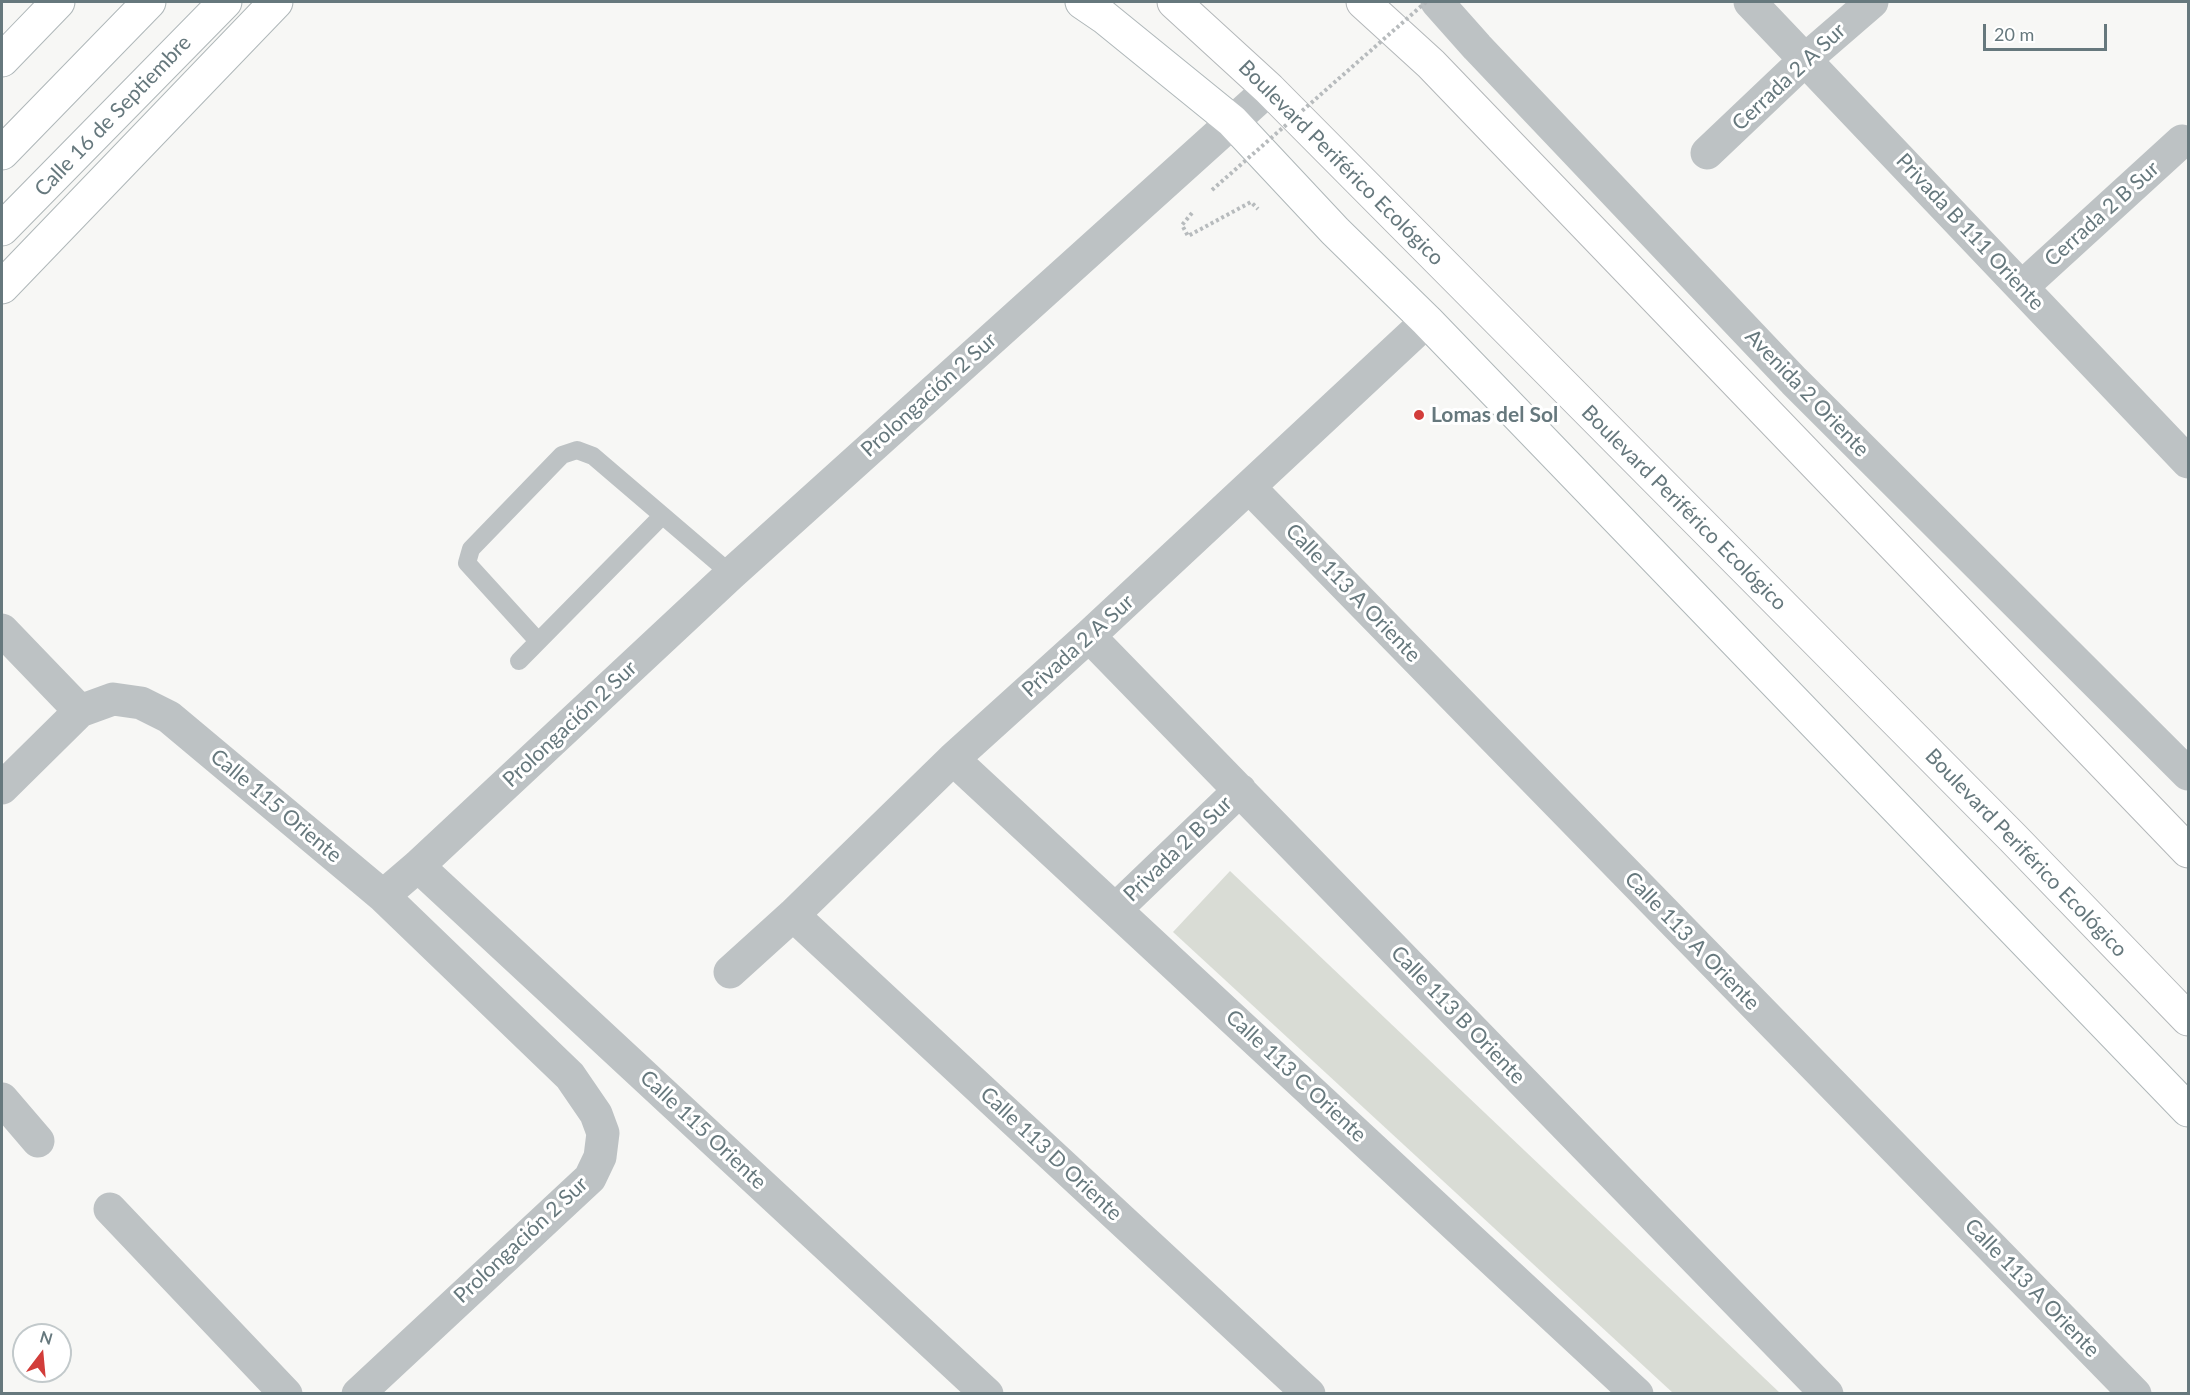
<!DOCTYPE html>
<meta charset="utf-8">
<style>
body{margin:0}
#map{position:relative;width:2190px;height:1395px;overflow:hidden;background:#f7f7f5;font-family:Lato,sans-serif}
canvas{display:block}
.frame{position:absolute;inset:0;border:3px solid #66787d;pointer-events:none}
.north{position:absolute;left:12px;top:1323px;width:60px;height:60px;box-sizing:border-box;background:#fff;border:2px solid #c2c9cb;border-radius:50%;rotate:16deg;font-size:16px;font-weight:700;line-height:24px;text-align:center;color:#66787d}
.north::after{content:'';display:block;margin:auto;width:21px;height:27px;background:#d23d3a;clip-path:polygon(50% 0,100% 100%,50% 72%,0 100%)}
.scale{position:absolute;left:1983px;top:24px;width:124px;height:27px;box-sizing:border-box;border:3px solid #66787d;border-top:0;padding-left:8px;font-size:18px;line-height:21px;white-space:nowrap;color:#66787d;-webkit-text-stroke:4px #fff;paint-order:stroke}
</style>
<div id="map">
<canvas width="2190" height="1395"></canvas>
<div class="frame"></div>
<div class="north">N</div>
<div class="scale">20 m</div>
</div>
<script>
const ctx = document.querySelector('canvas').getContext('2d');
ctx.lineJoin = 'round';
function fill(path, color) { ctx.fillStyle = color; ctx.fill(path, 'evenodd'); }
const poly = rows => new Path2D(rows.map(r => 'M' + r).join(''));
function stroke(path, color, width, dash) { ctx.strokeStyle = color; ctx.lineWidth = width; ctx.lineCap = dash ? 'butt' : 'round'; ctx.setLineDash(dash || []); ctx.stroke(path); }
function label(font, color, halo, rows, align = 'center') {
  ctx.font = font + ' Lato,sans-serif'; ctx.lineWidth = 6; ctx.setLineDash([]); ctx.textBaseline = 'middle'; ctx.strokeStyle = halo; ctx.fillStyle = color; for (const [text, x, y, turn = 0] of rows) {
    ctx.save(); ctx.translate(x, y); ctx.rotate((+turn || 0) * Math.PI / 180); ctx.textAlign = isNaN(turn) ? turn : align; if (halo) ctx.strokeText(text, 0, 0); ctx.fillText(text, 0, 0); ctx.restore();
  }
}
fill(poly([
 [1230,871,1780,1393,1673,1393,1173,932]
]), '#d9dcd5');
const secondary = poly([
 [1082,2,1104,17,1232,121,1335,231,1427,321,2188,1110],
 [2,60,58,2],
 [2,153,149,2],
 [2,229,225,2],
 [2,287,276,2]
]);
const highway = poly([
 [1174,2,1269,89,2013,838,2188,1019],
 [1363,2,1431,64,2188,851]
]);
stroke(secondary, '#afb7b9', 35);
stroke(highway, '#b3b7b9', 35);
stroke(poly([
 [1192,213,1182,225,1188,236,1251,202,1258,209]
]), '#b7bbbd', 4, [3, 3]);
stroke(poly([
 [538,641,467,563,471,549,562,455,577,450,593,456,731,574],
 [519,661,662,516]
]), '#bdc2c4', 18);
stroke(poly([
 [1437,2,1477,47,1794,381,2188,774],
 [1750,2,2188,462],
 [1707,153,1806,59,1872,2],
 [2022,287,2182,141],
 [1250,488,2135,1394],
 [2,630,80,711],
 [1089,636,1827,1394],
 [953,759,1637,1394],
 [2,788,80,711,113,699,141,703,169,717,383,896,570,1076,596,1114,603,1133,600,1157,590,1178,358,1394],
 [418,866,987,1394],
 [383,896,418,866,731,574,1269,89],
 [1116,909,1240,790],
 [793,915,1309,1394],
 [730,972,793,915,953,759,1089,636,1427,321],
 [2,1099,38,1141],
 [110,1209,286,1394]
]), '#bdc2c4', 33);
stroke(secondary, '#fff', 33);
stroke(highway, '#fff', 33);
stroke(poly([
 [1212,190,1426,2]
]), '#b7bbbd', 4, [3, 3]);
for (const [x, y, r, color] of [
 [1419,415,6,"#d23d3a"]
]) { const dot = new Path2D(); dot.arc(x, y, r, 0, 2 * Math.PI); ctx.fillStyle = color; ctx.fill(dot); stroke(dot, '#fff', 2); }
label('21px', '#66787d', '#fff', [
 ["Cerrada 2 A Sur",1789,77,-43],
 ["Calle 16 de Septiembre",113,116,-46],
 ["Boulevard Periférico Ecológico",1341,163,45],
 ["Cerrada 2 B Sur",2102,214,-42],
 ["Privada B 111 Oriente",1970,232,47],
 ["Avenida 2 Oriente",1807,393,46],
 ["Prolongación 2 Sur",929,395,-42],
 ["Boulevard Periférico Ecológico",1684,508,45],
 ["Calle 113 A Oriente",1353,593,46],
 ["Privada 2 A Sur",1078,646,-42],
 ["Prolongación 2 Sur",570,724,-43],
 ["Calle 115 Oriente",276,806,40],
 ["Privada 2 B Sur",1178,849,-44],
 ["Boulevard Periférico Ecológico",2026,853,46],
 ["Calle 113 A Oriente",1692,941,46],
 ["Calle 113 B Oriente",1458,1015,46],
 ["Calle 113 C Oriente",1296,1076,43],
 ["Calle 115 Oriente",703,1130,43],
 ["Calle 113 D Oriente",1051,1154,43],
 ["Prolongación 2 Sur",521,1240,-43],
 ["Calle 113 A Oriente",2032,1288,46]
]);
label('bold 21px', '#66787d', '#fff', [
 ["Lomas del Sol",1431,415]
], 'left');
</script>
